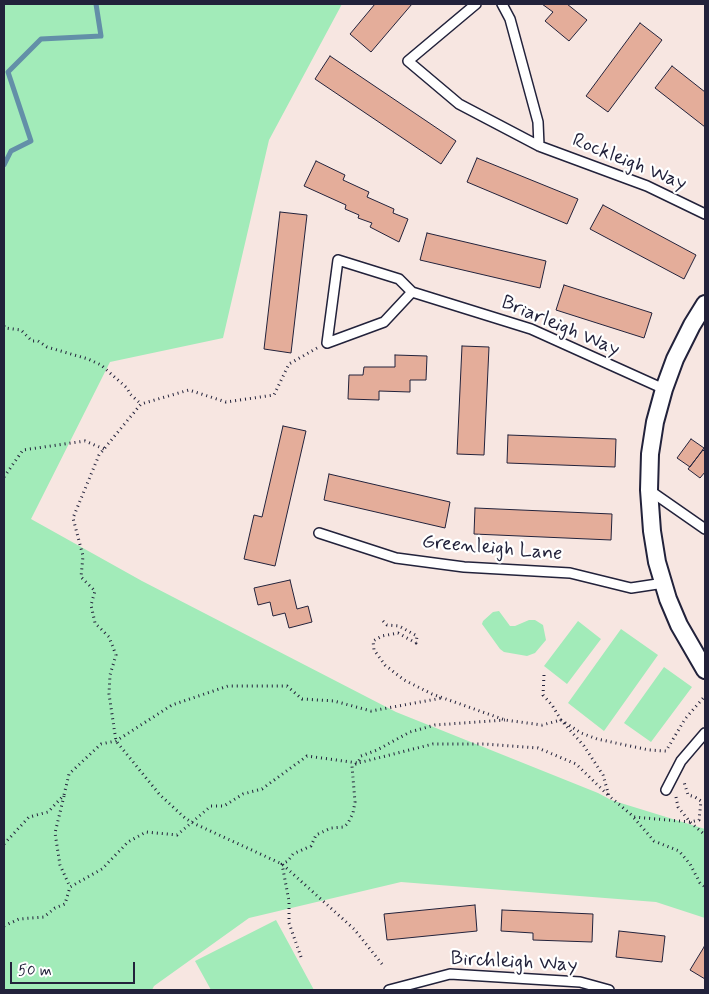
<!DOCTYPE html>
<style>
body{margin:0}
#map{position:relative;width:709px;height:994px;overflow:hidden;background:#f7e6e1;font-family:Mynerve,sans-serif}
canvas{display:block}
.frame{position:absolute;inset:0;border:5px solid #22223b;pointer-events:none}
.scale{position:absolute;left:10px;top:962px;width:125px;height:22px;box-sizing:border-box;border:2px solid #22223b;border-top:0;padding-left:6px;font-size:15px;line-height:18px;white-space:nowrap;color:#22223b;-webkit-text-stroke:4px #fff;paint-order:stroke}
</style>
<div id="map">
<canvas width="709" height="994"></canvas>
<div class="frame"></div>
<div class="scale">50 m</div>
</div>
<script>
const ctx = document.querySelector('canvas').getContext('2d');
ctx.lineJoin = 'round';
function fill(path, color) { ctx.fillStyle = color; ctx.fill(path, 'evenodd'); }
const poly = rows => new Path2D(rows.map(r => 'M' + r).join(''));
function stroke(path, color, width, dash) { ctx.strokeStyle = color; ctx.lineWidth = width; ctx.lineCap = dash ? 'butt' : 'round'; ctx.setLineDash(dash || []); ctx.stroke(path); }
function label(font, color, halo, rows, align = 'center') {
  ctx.font = font + ' Mynerve,sans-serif'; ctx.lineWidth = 4.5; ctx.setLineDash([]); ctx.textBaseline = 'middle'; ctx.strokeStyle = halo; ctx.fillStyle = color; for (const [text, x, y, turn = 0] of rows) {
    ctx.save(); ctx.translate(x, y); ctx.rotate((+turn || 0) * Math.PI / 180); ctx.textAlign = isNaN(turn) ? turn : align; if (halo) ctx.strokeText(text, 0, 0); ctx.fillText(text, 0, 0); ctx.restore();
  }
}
fill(poly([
 [4,4,342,4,269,140,223,338,110,362,31,519,142,581,396,712,598,793,611,800,705,829,705,918,656,902,401,882,249,918,154,986,152,990,4,990],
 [499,611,510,626,515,626,529,620,535,620,543,625,546,640,535,653,527,656,504,652,500,649,482,624,483,621,493,612],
 [578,621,601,639,567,684,544,666],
 [621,629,658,655,604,731,568,703],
 [664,667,692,687,651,742,624,723],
 [276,920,314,990,211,990,195,961]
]), '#a2ebb9');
stroke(poly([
 [4,165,11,151,31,141,8,72,41,39,101,36,96,4]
]), '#638fa8', 5);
const building = poly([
 [375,4,412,4,371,52,350,34,375,4],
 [542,4,567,4,587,20,569,41,545,21,553,12,542,4],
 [640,23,662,40,608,112,586,96,640,23],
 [330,56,456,141,441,164,315,79,330,56],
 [672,66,705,92,705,127,655,88,672,66],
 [477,158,578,199,567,224,467,182,477,158],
 [316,161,345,175,343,180,369,192,367,197,394,209,393,213,408,219,399,242,370,227,372,223,358,218,359,215,345,209,346,205,304,186,316,161],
 [603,205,696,255,684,279,590,229,603,205],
 [280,212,307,215,291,353,264,349,280,212],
 [427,233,546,261,540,288,420,260,427,233],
 [564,285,652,313,644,338,556,310,564,285],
 [462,346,489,347,484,455,457,454,462,346],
 [395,355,427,356,426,380,410,380,410,392,379,391,379,400,348,399,349,375,363,375,364,367,395,367,395,355],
 [283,426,306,431,275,566,244,559,254,515,262,517,283,426],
 [508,435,616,439,615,467,507,463,508,435],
 [691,439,704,448,690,467,677,458,691,439],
 [703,450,705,452,705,472,700,478,688,469,703,450],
 [329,474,450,502,445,528,324,500,329,474],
 [475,508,612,514,611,540,474,534,475,508],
 [290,580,297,609,308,606,312,622,289,628,285,613,273,616,270,602,258,605,254,588,290,580],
 [475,905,477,931,387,940,384,914,475,905],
 [502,910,593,914,592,942,533,940,533,933,501,931,502,910],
 [619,931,665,936,662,962,616,957,619,931],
 [704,947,705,948,705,979,690,970,704,947]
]);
fill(building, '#e4ad9a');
stroke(building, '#22223b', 1);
const lane = poly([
 [476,4,408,61,459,104,539,146,647,186,705,214],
 [502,4,510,19,538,122,539,146],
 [412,292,384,322,327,343,338,260,399,279,412,292,531,329,664,389],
 [649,490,705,529],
 [319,533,396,558,464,567,570,573,631,588,664,583],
 [666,790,681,761,705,733],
 [389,990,450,974,580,982,609,990]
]);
const street = poly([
 [705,304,692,325,675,359,664,389,655,422,650,454,649,490,652,531,657,562,668,599,679,625,705,670]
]);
stroke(lane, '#22223b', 12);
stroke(street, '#22223b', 20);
stroke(poly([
 [4,326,5,328,21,330,32,341,38,341,47,347,88,359,101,365,127,388,130,394,141,404],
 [317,348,289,364,274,395,226,402,189,390,141,404,99,455,73,518,83,556,81,577,95,591,91,605,95,623,109,637,116,655,110,675,109,694,116,741,160,795,185,818,193,823,282,864,354,929,382,964],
 [4,477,23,450,85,441,104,449],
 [383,621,387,625,399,626,417,636,416,643,398,633,382,636,373,641,374,650,385,665,404,680,432,694,505,720,542,725,561,720,581,733,597,739,649,750,666,751,685,719,705,696],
 [544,675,543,695,552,705,561,720,584,746,603,775,609,796,634,817,690,822,699,820,701,801,695,797,688,795,684,782],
 [64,796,55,833,60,865,70,887],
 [676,797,678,807,690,822,705,835],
 [634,818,654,841,679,851,690,864,700,883,705,887],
 [4,844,29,817,48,812,64,795,69,774,101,744,116,741,172,705,228,686,287,686,302,699,334,701,371,711,442,698],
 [4,926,19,919,44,917,55,908,65,904,70,887,102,869,128,842,146,832,177,835,211,806,224,806,243,794,262,789,307,756,358,763,361,756,377,750,410,732,435,725,505,720],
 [301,957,289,923,289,901,282,864,288,861,293,854,311,846,316,835,331,828,344,827,348,823,353,813,355,802,352,766,358,763,433,744,485,744,538,748,576,764,609,796]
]), '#22223b', 3, [1, 4]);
stroke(lane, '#fff', 9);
stroke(street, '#fff', 16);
label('20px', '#22223b', '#fff', [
 ["Rockleigh Way",629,163,22],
 ["Briarleigh Way",560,327,23],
 ["Greenleigh Lane",492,549,5],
 ["Birchleigh Way",514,963,3]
]);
</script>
